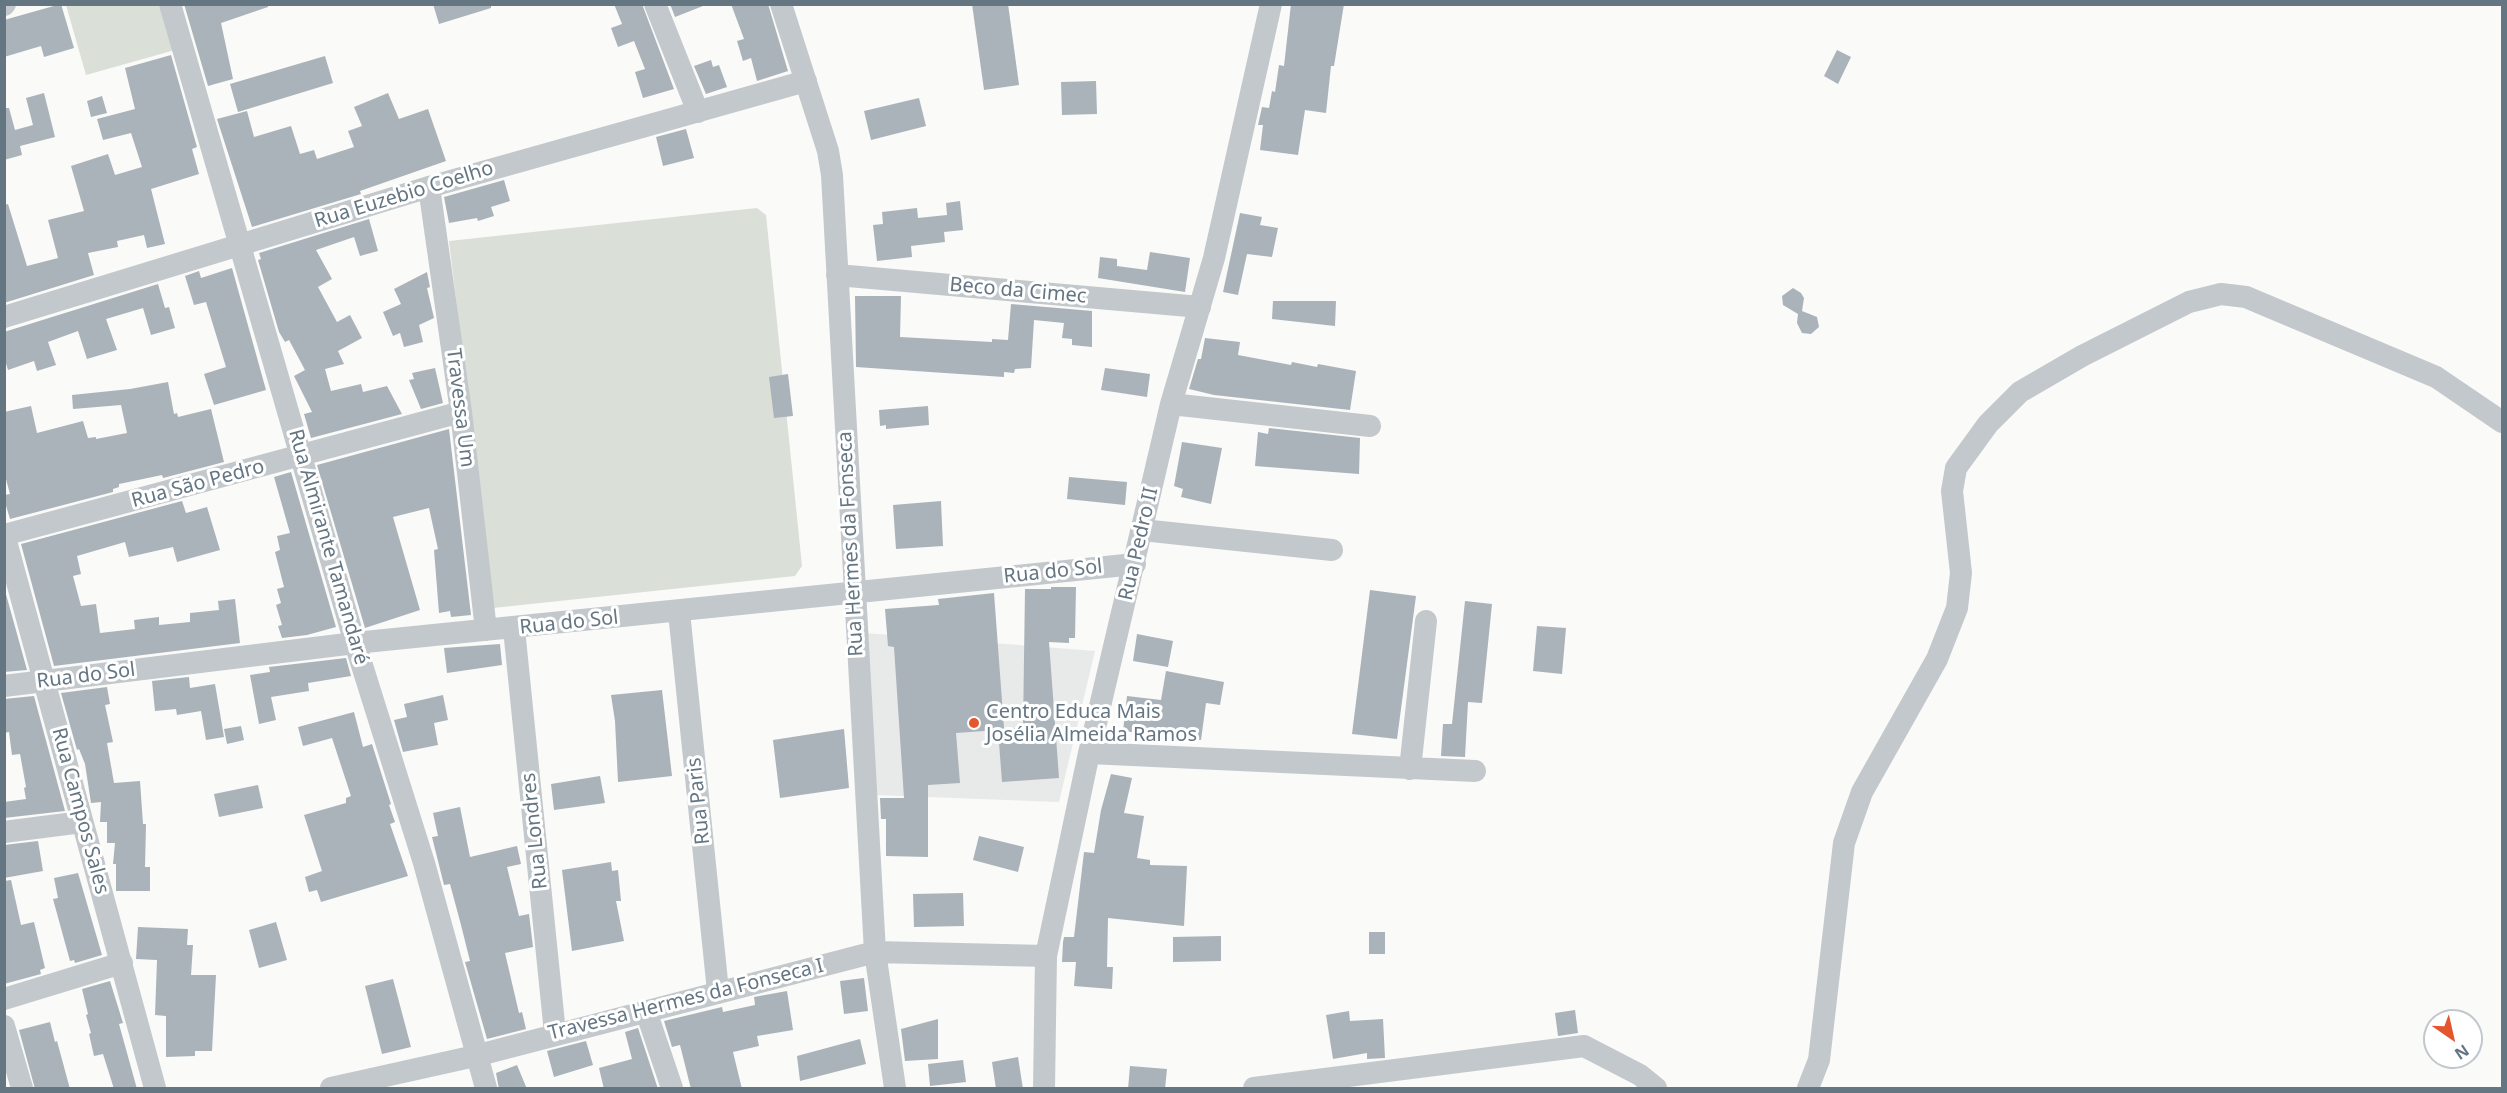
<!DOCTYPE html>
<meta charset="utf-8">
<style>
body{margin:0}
#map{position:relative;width:2507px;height:1093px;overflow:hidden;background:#fafaf8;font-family:"Noto Sans",sans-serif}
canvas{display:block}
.frame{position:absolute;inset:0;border:6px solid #657683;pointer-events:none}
.north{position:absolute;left:2423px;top:1009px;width:60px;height:60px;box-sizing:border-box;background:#fff;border:2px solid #c1c8cd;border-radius:50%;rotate:146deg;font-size:16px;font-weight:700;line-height:24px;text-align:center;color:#657683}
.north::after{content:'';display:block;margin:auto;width:21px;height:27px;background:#e4572e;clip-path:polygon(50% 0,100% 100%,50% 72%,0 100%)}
</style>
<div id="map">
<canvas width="2507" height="1093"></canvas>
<div class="frame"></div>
<div class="north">N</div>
</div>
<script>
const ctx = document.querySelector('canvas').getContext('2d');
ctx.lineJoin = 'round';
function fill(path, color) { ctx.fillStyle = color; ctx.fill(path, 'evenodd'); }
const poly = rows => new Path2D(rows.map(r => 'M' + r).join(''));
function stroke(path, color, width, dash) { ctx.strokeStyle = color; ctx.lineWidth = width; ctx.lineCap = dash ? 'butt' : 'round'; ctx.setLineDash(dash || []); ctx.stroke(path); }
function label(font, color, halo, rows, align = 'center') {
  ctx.font = font + ' "Noto Sans",sans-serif'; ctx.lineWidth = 6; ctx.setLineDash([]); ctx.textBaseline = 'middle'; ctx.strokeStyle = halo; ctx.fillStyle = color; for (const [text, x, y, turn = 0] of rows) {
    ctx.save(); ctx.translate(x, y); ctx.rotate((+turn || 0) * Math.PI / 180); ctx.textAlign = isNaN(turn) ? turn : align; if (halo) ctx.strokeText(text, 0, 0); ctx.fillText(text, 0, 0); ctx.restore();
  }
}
fill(poly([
 [865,633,1095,651,1059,802,875,795]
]), '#e8e9e9');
fill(poly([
 [66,5,162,5,175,50,86,75],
 [757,208,766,215,802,566,795,576,493,608,449,241]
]), '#dadfd7');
fill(poly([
 [61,4,74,48,44,57,41,46,4,57,4,20],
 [184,4,268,4,268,7,221,23,233,79,208,86],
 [433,4,491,4,491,8,439,24],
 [614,4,642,4,674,89,643,98,635,72,645,69,634,41,618,47,611,28,622,24],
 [670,4,703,4,703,6,675,17],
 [731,4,768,4,788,71,757,81,751,58,743,61,737,41,744,39],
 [972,4,1008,4,1019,85,984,90],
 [1291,4,1344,4,1334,66,1331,66,1326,113,1305,110,1298,155,1260,150,1263,125,1258,125,1262,107,1269,108,1272,91,1275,92,1279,65,1284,66],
 [1837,50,1851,57,1838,84,1824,76],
 [171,55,197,147,192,149,199,174,151,189,165,244,147,248,144,235,117,241,118,247,88,253,94,275,4,303,4,205,8,204,27,266,58,258,48,220,84,211,71,166,108,154,115,175,142,167,131,133,103,140,97,119,135,109,125,68],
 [325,56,333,83,238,112,230,84],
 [711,60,713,67,719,65,727,87,706,94,694,66],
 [1096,81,1097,114,1062,115,1061,82],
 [44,93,55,137,20,146,22,155,4,160,4,108,9,108,15,130,33,125,26,98],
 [388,93,399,119,428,109,446,161,360,191,361,194,252,227,217,119,247,111,254,137,291,126,300,154,314,150,317,159,354,147,348,131,362,126,354,107],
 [102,96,107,113,91,117,87,101],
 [919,98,926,126,871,140,864,111],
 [686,129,694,158,663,166,656,137],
 [504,180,510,201,491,207,494,216,478,221,477,218,449,223,444,197],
 [960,201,963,230,944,232,945,242,911,246,912,257,877,261,873,225,883,224,882,212,917,208,918,218,947,215,946,203],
 [1240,213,1262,217,1260,225,1278,228,1272,257,1247,254,1238,295,1223,292],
 [369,219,378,251,360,256,354,237,316,250,332,279,318,287,337,322,350,315,362,338,338,351,344,364,325,369,331,391,361,384,363,392,387,386,402,414,311,438,304,414,312,412,294,376,305,370,289,340,285,342,279,332,258,260,261,259,259,253],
 [1150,252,1190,258,1185,292,1098,278,1100,257,1117,259,1117,266,1147,270],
 [232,268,266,390,214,405,204,374,226,367,206,302,194,305,185,276,199,271,201,278],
 [427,272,430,287,427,288,434,318,419,325,423,342,404,347,400,333,393,336,383,312,401,304,394,289],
 [158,284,165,308,169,307,175,328,151,335,143,308,106,319,117,350,87,359,78,331,48,342,56,365,37,371,34,361,8,370,4,357,4,332],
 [1793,288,1801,293,1804,298,1802,311,1817,317,1819,327,1811,334,1802,333,1797,323,1798,314,1783,305,1782,296],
 [855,296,901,296,900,337,992,342,992,339,1008,340,1011,304,1092,311,1092,347,1072,345,1072,339,1062,338,1064,323,1034,320,1031,368,1015,369,1014,373,1004,372,1004,377,856,367],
 [1273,301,1336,301,1335,326,1272,319],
 [1205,338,1240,342,1238,355,1291,365,1292,362,1317,367,1318,364,1356,371,1350,410,1214,395,1189,389,1198,359,1201,359],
 [435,368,443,403,421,409,409,380,414,379,412,373],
 [1105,368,1150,374,1147,397,1101,390],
 [788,374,793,416,774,418,769,377],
 [168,382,174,414,177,413,178,417,211,409,224,462,163,478,162,475,119,484,119,487,113,489,113,492,10,519,4,499,4,495,10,494,4,472,4,412,31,406,37,433,83,421,88,438,96,437,96,439,127,433,121,405,73,409,72,395,130,389],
 [928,406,929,425,886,429,886,425,880,426,879,410],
 [1269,428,1360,438,1359,474,1255,466,1258,432,1268,434],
 [449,429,471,615,451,617,450,611,439,613,434,550,438,549,429,508,393,517,420,610,365,628,317,465],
 [1182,442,1222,448,1211,504,1181,497,1183,489,1174,486],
 [291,472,336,627,307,635,282,638,278,626,282,625,276,605,281,603,277,589,284,587,275,552,280,550,277,536,290,533,274,477],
 [1069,477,1127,482,1125,505,1067,499],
 [182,501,186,513,207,507,220,550,177,562,173,547,129,557,125,542,77,556,81,574,73,576,81,606,96,604,100,633,135,629,134,620,159,617,159,625,190,622,190,613,219,610,218,601,235,599,240,643,54,666,21,544],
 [941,501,943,546,896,549,893,505],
 [4,587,27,670,4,672],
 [1051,587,1076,587,1075,638,1069,638,1069,643,1049,642,1059,778,1002,782,998,730,956,733,960,783,928,785,928,857,886,856,886,819,881,819,880,798,904,798,894,647,888,646,885,609,939,605,938,599,994,593,1004,728,1023,728,1025,589,1051,589],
 [1370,590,1416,596,1397,739,1352,734],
 [1465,601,1492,604,1482,703,1468,702,1465,757,1441,756,1443,724,1452,724],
 [1537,626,1566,628,1562,674,1533,671],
 [1137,634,1173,641,1168,667,1133,661],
 [500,644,502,665,447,673,444,648],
 [346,658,351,676,308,683,309,691,271,697,276,720,259,724,250,675,270,672,269,667],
 [1166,671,1224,682,1220,705,1206,703,1201,740,1123,731,1127,696,1161,700],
 [189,677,190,688,215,684,224,737,206,740,201,711,177,715,176,709,155,711,152,681],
 [107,687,110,704,105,705,113,742,107,743,114,783,140,781,143,824,146,824,145,867,150,867,150,891,116,891,116,864,113,864,115,843,107,843,107,822,100,822,101,802,91,803,85,764,79,749,77,750,61,693],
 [662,690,672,776,618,782,615,721,611,695],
 [443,695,448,720,434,723,438,745,403,752,394,720,407,717,404,704],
 [34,696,65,811,4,818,4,802,26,799,24,788,26,787,20,754,12,755,9,732,4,733,4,699],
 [354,712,363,747,372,744,391,804,389,805,395,822,390,824,408,876,321,902,317,890,309,892,305,877,322,871,304,815,346,803,346,798,351,796,332,738,303,746,298,727],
 [241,726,244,740,227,744,224,729],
 [844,729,849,788,780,798,773,740],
 [1111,774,1132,778,1124,813,1144,816,1137,858,1150,860,1150,865,1187,866,1184,926,1108,918,1107,967,1113,967,1112,989,1074,986,1076,962,1062,962,1063,942,1064,937,1074,937,1084,852,1094,853,1101,810],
 [600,776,605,803,554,810,551,784],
 [258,785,263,808,219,817,214,794],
 [460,807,470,857,517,846,521,864,507,867,519,916,529,914,533,947,505,953,519,1013,522,1012,526,1029,487,1039,465,962,470,961,461,925,450,884,444,885,432,837,438,836,433,813],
 [979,836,1024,847,1018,872,973,860],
 [38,841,43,871,4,878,4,845],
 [611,862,612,871,618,870,621,901,616,901,624,941,572,951,562,870],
 [78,873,102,955,75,963,74,960,70,961,53,899,58,898,54,878],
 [11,880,21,925,34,922,45,968,40,970,41,974,4,984,4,881],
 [963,893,964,926,914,927,913,894],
 [276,922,287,960,259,968,249,930],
 [138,927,188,929,187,945,193,945,191,975,216,975,212,1051,195,1051,195,1056,166,1057,166,1016,155,1015,157,960,136,959],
 [1369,932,1385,932,1385,954,1369,954],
 [1221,936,1221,961,1173,962,1173,937],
 [864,978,868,1011,844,1014,840,981],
 [393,979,411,1047,382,1054,365,986],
 [110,981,123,1023,119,1024,137,1089,114,1089,103,1054,94,1056,89,1034,91,1033,86,1015,88,1014,82,989],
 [787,991,793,1030,757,1036,759,1046,733,1052,742,1089,691,1089,680,1045,672,1047,664,1021,722,1007,723,1012,755,1005,754,997],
 [1575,1010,1578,1033,1558,1036,1555,1013],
 [1349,1011,1350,1021,1383,1019,1385,1058,1367,1059,1367,1053,1333,1059,1326,1015],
 [938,1019,938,1059,905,1061,901,1029],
 [50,1022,55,1042,57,1041,70,1089,35,1089,19,1030],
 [638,1028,658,1089,604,1089,599,1068,632,1059,625,1032],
 [860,1039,866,1064,800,1081,797,1056],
 [586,1041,593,1065,554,1077,547,1051],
 [1018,1057,1023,1089,996,1089,992,1062],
 [963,1060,966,1082,930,1086,928,1064],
 [517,1065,527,1089,499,1089,496,1073],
 [1130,1066,1167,1069,1165,1089,1128,1089]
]), '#aab3b9');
stroke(poly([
 [170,4,355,643,424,863,486,1088],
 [655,4,698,112],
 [781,4,828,151,832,175,875,952,895,1088],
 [4,5,5,4],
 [429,187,461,412,486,630],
 [837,275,1200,307],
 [4,317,429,187,806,81],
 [1171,404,1370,426],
 [1142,530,1332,550],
 [4,534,155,1088],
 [4,535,461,412],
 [679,612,718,991],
 [514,629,555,1033],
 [4,686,355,643,1135,564],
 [1089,753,1475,771],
 [1410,769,1426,621],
 [4,832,82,822],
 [4,999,122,963],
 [646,1011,672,1088],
 [4,1026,22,1088],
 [331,1088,475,1056,875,952,1046,956],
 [1044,1088,1046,956,1089,753,1171,404,1214,258,1271,4],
 [1254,1088,1584,1046,1640,1075,1656,1088],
 [1808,1088,1819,1060,1844,843,1862,792,1937,659,1957,608,1961,573,1952,491,1956,468,1988,424,2020,392,2082,356,2189,302,2221,294,2246,297,2436,377,2502,422]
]), '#c3c8cc', 22);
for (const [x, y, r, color] of [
 [974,723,6,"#e4572e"]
]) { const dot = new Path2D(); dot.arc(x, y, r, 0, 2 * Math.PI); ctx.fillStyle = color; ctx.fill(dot); stroke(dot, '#fff', 2); }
label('20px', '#657683', '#fff', [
 ["Rua Euzebio Coelho",404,195,-17],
 ["Beco da Cimec",1018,291,5],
 ["Travessa Um",460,408,83],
 ["Rua São Pedro",198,484,-15],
 ["Rua Hermes da Fonseca",851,544,-93],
 ["Rua Pedro II",1139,544,-77],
 ["Rua Almirante Tamandaré",328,547,74],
 ["Rua do Sol",1053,572,-6],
 ["Rua do Sol",569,623,-6],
 ["Rua do Sol",86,676,-7],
 ["Rua Paris",699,801,-96],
 ["Rua Campos Sales",80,811,75],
 ["Rua Londres",535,831,-96],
 ["Travessa Hermes da Fonseca I",686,1000,-14]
]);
label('20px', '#657683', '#fff', [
 ["Centro Educa Mais",986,712],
 ["Josélia Almeida Ramos",986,735]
], 'left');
</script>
